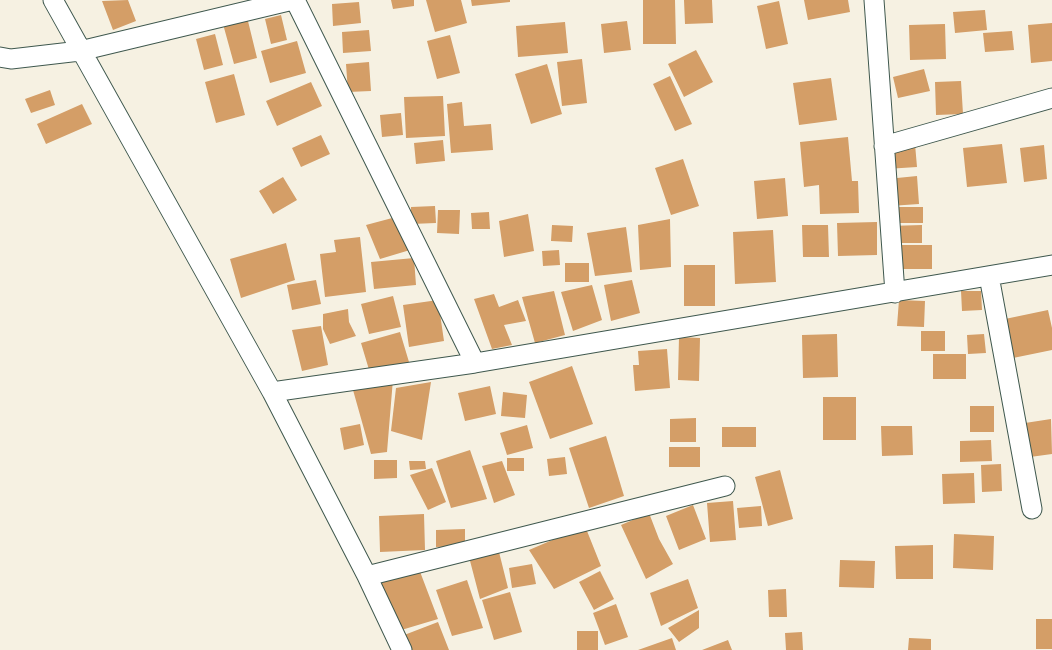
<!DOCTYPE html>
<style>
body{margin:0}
canvas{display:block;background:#f6f1e2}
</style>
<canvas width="1052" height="650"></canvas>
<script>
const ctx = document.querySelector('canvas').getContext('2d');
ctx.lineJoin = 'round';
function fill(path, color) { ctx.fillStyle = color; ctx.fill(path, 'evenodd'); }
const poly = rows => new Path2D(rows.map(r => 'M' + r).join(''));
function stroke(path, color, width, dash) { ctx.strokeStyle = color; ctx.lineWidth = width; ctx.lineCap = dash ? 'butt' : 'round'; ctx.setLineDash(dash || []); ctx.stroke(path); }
fill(poly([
 [128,0,136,21,113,30,102,1],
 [391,0,414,0,414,6,393,9],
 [426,0,461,0,467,23,435,32],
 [471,0,510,0,510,2,472,6],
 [643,0,675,0,676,44,643,44],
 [684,0,712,0,713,23,685,24],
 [804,0,848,0,850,12,808,20],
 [779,1,788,44,766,49,757,6],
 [359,2,361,23,333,26,332,4],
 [985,10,987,30,955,33,953,12],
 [281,15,287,40,271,44,265,19],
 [247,17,257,58,234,64,223,24],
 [627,21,631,50,604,53,601,24],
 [565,22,568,53,518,57,516,26],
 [1052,23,1052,61,1031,63,1028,25],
 [945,24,946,59,910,60,909,25],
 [369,30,371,51,343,53,342,32],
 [1012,31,1014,50,985,52,983,33],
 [215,34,223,65,204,70,196,39],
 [450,35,460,73,437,79,427,41],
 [297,41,306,73,270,83,261,51],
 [696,50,713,82,684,97,668,64],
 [582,59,587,103,562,106,557,62],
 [369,62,371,91,348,92,346,64],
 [547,64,562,114,531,124,515,74],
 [924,69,930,91,898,98,893,77],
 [234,74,245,115,216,123,205,82],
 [670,76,692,124,675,131,653,84],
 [831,78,837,120,799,125,793,83],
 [961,81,963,114,936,115,935,82],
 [311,82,322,106,277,126,266,101],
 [50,90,55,105,31,113,25,99],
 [443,96,445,136,406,138,404,97],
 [462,102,464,126,491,124,493,150,451,153,447,104],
 [82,104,92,124,46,144,37,124],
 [401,113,403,135,382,137,380,115],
 [321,135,330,154,301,167,292,148],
 [848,137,852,181,858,181,859,213,820,214,819,185,804,187,800,142],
 [443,140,445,161,416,164,414,143],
 [915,144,917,167,886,169,884,146],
 [1002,144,1007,183,967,187,963,148],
 [1044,145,1047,179,1024,182,1020,148],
 [683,159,699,206,671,215,655,168],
 [917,176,919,204,890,206,887,179],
 [283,177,297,200,273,214,259,191],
 [785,178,788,216,757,219,754,181],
 [435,206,436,223,411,224,411,207],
 [890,207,923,207,923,223,890,223],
 [438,210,460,210,459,234,437,233],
 [489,212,490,229,472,229,471,213],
 [528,214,534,251,504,257,499,221],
 [396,217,410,250,380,259,366,225],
 [670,219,671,267,640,270,638,225],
 [877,222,877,255,838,256,837,223],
 [552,225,573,226,572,242,551,241],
 [802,225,828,225,829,257,803,257],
 [922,225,922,243,889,243,889,226],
 [626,227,632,272,595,276,587,233],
 [773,230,776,282,735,284,733,232],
 [360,237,366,292,325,297,320,254,336,252,334,240],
 [286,243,295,280,241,298,230,259],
 [897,245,932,245,932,269,897,269],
 [559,250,560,265,543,266,542,251],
 [414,258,416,285,374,289,371,262],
 [565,263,589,263,589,282,565,282],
 [684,265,715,265,715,306,684,306],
 [316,280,321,304,292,310,287,285],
 [632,280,640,313,611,321,604,285],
 [592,285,602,320,573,331,561,292],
 [554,291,565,335,535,343,522,297],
 [961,291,981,291,982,310,962,311],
 [494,294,499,307,518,300,526,321,504,325,512,345,492,349,474,299],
 [393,296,401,327,369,334,361,304],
 [438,300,444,341,409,347,403,305],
 [899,300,925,301,924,327,897,326],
 [348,309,349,322,356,336,330,344,323,329,323,314],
 [1048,310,1052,328,1052,350,1013,358,1005,319],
 [321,326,328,365,302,371,292,330],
 [921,331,945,331,945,351,921,351],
 [400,332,409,362,370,373,361,343],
 [837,334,838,377,803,378,802,335],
 [984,334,986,353,968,354,967,335],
 [679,337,700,338,699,381,678,380],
 [667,349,670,388,635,391,633,365,639,365,638,351],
 [933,354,966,354,966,379,933,379],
 [572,366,593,424,550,439,529,382],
 [393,379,387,452,371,454,353,390],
 [431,382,422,440,391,431,396,388],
 [490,386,496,414,465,421,458,393],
 [503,392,527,395,525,418,501,416],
 [823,397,856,397,856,440,823,440],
 [970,406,994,406,994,432,970,432],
 [696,418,696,442,670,442,670,419],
 [1051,419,1052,454,1030,457,1025,423],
 [360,424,364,445,344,450,340,428],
 [527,425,533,448,507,455,500,433],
 [881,426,912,426,913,455,882,456],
 [722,427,756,427,756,447,722,447],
 [606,436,624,496,589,508,569,448],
 [991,440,992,461,960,462,960,441],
 [669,447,700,447,700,467,669,467],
 [470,450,487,499,451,508,436,461],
 [565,457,567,474,549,476,547,459],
 [507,458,524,458,524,471,507,471],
 [374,460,397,460,397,478,374,479],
 [409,461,425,461,426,469,410,470],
 [502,461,515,495,494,503,482,466],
 [1001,464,1002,491,982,492,981,465],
 [432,468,446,502,428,510,410,475],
 [780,470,793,519,768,526,755,477],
 [974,473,975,503,943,504,942,474],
 [733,501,736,540,710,542,707,503],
 [693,505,706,539,679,550,666,516],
 [761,506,762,526,739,528,737,508],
 [649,513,659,539,673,564,646,579,621,525],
 [424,514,425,550,380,552,379,516],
 [585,526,601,566,554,589,529,550],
 [465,529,465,546,436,547,436,530],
 [954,534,994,536,993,570,953,568],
 [933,545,933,579,896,579,895,546],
 [498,548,508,588,480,599,469,557],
 [840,560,875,561,874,588,839,587],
 [532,564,536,584,512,588,509,568],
 [419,569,438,619,398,631,376,580],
 [600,571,614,599,594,610,579,582],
 [688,579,698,608,661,626,650,593],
 [467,580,483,628,452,636,436,590],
 [786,589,787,617,769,617,768,590],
 [510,592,522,632,494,640,482,600],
 [616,604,628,637,605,645,593,613],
 [699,610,699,628,679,642,668,628],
 [1036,619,1052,619,1052,649,1036,649],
 [438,622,449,650,404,650,399,637],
 [577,631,598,631,598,650,577,650],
 [802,632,803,650,786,650,785,633],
 [672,638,676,650,638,650],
 [909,638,931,639,931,650,908,650],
 [728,640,732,650,702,650]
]), '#d49e67');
const minor = poly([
 [53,0,272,392,367,576,402,650],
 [295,0,475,363],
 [874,0,895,293],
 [0,57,11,59,80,51,293,0],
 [884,146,1052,98],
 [989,276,1032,509],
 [272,392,475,363,1052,265],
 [367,576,725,486]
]);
stroke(minor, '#3f584e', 21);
stroke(minor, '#fff', 19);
</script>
